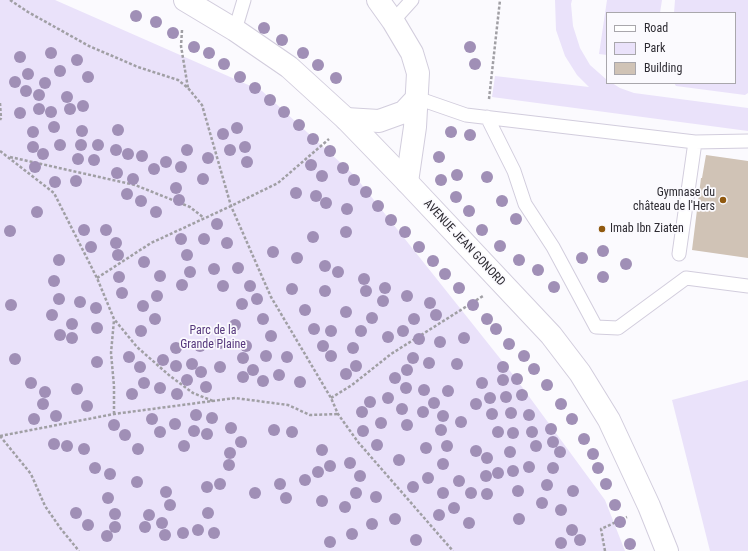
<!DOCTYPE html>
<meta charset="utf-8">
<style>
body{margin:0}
#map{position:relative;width:748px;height:551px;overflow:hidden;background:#fbfafe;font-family:"Roboto Condensed",sans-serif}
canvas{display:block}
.legend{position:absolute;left:606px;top:12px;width:130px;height:72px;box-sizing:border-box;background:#fbfafe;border:1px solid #a9a7ac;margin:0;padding:5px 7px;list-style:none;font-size:12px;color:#2d2b32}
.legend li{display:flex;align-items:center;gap:8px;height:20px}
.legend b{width:20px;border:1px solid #a9a7ac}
</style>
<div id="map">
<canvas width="748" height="551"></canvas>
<ul class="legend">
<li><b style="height:5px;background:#fff"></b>Road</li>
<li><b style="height:11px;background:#eae2fa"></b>Park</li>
<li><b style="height:11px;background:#d0c3b6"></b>Building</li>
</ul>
</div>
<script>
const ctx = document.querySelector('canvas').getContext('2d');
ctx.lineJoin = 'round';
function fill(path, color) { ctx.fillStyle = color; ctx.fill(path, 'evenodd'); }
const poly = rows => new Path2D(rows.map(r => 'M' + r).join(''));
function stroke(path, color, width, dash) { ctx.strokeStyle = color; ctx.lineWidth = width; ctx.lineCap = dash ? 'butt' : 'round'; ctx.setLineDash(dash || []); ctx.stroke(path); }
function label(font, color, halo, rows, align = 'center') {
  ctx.font = font + ' "Roboto Condensed",sans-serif'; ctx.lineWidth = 3.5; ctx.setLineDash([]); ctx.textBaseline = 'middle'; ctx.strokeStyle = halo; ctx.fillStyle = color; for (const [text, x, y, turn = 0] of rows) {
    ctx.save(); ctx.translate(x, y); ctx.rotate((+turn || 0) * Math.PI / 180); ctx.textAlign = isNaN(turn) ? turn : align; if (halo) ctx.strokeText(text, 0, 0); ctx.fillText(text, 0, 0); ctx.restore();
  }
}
fill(poly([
 [0,0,55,0,262,91,354,175,514,376,605,500,625,551,0,551],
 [555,0,572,0,571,4,573,26,580,48,590,65,607,80,607,83,612,83,620,88,634,93,748,108,748,131,492,97,495,76,589,87,577,75,565,56,556,30],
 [607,0,662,0,660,13,607,13,607,55,599,54],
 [675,0,748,0,748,93,745,95,676,86,674,83,735,83,735,13,674,13],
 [748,380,748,551,710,551,672,400]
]), '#eae2fa');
fill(poly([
 [706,155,748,161,748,258,692,250,701,178,702,178]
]), '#d0c3b6');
const lane = poly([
 [393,21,412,0],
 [235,30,244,0],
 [417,98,466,115,695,142,748,141],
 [487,117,514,171,525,204,553,247,596,327,618,328,686,278,748,286],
 [679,254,695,142]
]);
const street = poly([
 [378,0,393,21,412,53,418,73,415,127,407,182],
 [346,119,379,121,404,112,417,98]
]);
const secondary = poly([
 [185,0,235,30,289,67,346,119,407,182,551,335,580,373,609,420,649,506,667,551]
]);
stroke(lane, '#d2cddd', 15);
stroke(street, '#d2cddd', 24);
stroke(secondary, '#d2cddd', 24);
stroke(poly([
 [10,0,28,12,89,46,138,67,178,80,188,88,202,105,231,206,271,297,331,398,338,414,358,442,453,551],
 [182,30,181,46,188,88],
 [489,99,500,0],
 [0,103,1,118,0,120],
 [0,151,54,193,97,278,114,319,137,347,170,376,193,393,213,401],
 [10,157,135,185,190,207,204,218],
 [97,278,151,243,231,206,278,183,329,139],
 [331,398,352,385,391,354,483,296],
 [114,414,114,386,111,353,114,320],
 [0,436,114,414,235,398,288,405,310,415,338,414],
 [0,436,31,474,45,506,61,529,79,551],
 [605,551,601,529,627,517]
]), '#a09fa4', 2.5, [3, 2]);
stroke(lane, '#fff', 13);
stroke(street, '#fff', 22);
stroke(secondary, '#fff', 22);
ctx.fillStyle = '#a08fb6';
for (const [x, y] of [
 [136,16],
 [156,22],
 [264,28],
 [173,33],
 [282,40],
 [194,47],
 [470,47],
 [51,53],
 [209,53],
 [303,53],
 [20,57],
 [77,60],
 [224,64],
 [475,64],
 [318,65],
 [60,71],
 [28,74],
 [88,77],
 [240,77],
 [336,78],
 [15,82],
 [45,83],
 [255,88],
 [26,91],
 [39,95],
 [67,97],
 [270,100],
 [83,106],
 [39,109],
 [70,109],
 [51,112],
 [284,112],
 [20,113],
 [299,125],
 [54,127],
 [237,128],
 [118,130],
 [82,131],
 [33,132],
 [451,132],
 [223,134],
 [470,135],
 [313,139],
 [60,145],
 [81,145],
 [98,145],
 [33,147],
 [245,147],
 [116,150],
 [187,150],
 [230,150],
 [330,151],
 [43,154],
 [128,154],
 [142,156],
 [439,157],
 [208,158],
 [78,159],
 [94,160],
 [166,162],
 [247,162],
 [311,165],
 [35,167],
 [181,167],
 [343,168],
 [154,169],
 [117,173],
 [457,175],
 [322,176],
 [487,177],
 [133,179],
 [203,179],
 [354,180],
 [441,180],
 [76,181],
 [55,182],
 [176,188],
 [366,192],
 [296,193],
 [127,194],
 [316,196],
 [456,197],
 [179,200],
 [141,201],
 [502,201],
 [326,203],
 [378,206],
 [347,209],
 [469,211],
 [37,212],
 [156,212],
 [516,219],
 [391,220],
 [217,224],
 [84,230],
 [106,230],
 [482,230],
 [10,231],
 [346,232],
 [405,232],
 [313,237],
 [181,239],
 [204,239],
 [116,243],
 [227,243],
 [500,246],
 [91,247],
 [419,247],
 [603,251],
 [273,252],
 [118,255],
 [187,255],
 [297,258],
 [582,258],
 [59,260],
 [519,260],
 [433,261],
 [144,262],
 [626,264],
 [325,266],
 [238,268],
 [214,269],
 [538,270],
 [190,272],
 [338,272],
 [445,274],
 [160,276],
 [119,277],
 [603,277],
 [364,279],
 [54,281],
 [182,285],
 [223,286],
 [250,286],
 [554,287],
 [385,288],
 [459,288],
 [292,289],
 [325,291],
 [366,291],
 [122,293],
 [157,296],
 [407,296],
 [59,299],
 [257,299],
 [383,301],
 [80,302],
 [430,303],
 [242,304],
 [11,305],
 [473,305],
 [143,306],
 [96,308],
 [305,310],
 [346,312],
 [52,315],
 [436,315],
 [372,318],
 [155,319],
 [263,319],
 [414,319],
 [487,319],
 [72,324],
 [235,325],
 [97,328],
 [314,329],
 [496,329],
 [141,331],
 [331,331],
 [361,331],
 [403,331],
 [60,335],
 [271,336],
 [388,337],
 [72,338],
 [464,338],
 [419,339],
 [440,342],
 [220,343],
 [509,344],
 [200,346],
 [246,346],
 [323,346],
 [176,348],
 [353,348],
 [266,356],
 [331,356],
 [524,356],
 [129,357],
 [287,357],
 [243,358],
 [413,358],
 [15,359],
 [163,360],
 [97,362],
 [429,363],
 [192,364],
 [457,364],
 [176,366],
 [356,366],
 [140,367],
 [220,367],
 [503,367],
 [534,369],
 [253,370],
 [407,370],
 [201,372],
 [346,374],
 [279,375],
 [243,377],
 [395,378],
 [517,379],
 [187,380],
 [503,380],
 [263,381],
 [300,382],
 [31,383],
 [144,383],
 [482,383],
 [547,385],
 [206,387],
 [160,388],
 [406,388],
 [77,389],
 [424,390],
 [448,391],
 [45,392],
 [132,394],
 [177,394],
 [522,395],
 [506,397],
 [388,398],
 [490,398],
 [370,402],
 [434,403],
 [43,404],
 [476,404],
 [561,404],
 [87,406],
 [402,409],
 [362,412],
 [423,412],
 [511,413],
 [492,414],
 [196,415],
 [529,415],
 [56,416],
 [443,416],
 [212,418],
 [34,419],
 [152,419],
 [572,419],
 [461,422],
 [381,423],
 [175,424],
 [114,425],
 [407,425],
 [231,428],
 [551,429],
 [274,430],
 [441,430],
 [194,431],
 [363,431],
 [160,432],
 [292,432],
 [498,432],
 [532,432],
 [513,433],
 [207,434],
 [125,435],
 [584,439],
 [241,442],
 [553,442],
 [54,444],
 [377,445],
 [67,446],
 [184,446],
 [447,446],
 [536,446],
 [426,448],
 [84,449],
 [138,449],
 [322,450],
 [476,451],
 [510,452],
 [560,452],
 [230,453],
 [593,454],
 [487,458],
 [399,460],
 [350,463],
 [443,464],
 [229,465],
 [330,466],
 [529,467],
 [95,468],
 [553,468],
 [598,468],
 [513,471],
 [318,472],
 [498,473],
 [110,474],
 [360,476],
 [486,476],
 [428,478],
 [305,480],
 [459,481],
 [137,482],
 [220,484],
 [280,484],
 [606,484],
 [547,485],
 [207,487],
 [413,487],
 [518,491],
 [573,491],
 [166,492],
 [255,493],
 [356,493],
 [443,493],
 [471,493],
 [487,494],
 [376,497],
 [108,498],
 [286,498],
 [322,501],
 [542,503],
 [170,505],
 [615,505],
 [345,507],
 [454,508],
 [561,510],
 [76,513],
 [208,513],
 [115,514],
 [149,515],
 [439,515],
 [395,519],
 [519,519],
 [620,522],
 [162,523],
 [469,523],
 [372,524],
 [88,525],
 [115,527],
 [145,527],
 [198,530],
 [572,530],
 [183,533],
 [214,533],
 [352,534],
 [165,535],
 [107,536],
 [416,540],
 [580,540],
 [330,542],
 [561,543],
 [630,544]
]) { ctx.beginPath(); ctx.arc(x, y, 6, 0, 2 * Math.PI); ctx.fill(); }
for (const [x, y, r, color] of [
 [723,200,4,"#90590f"],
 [602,229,4,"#90590f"]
]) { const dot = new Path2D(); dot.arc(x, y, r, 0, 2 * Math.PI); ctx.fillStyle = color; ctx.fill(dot); stroke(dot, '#fbfafe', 1.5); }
label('12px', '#2d2b32', '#fbfafe', [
 ["Gymnase du",715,193],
 ["château de l'Hers",715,207],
 ["Imab Ibn Ziaten",610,229,"left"]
], 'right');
label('12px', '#2d2b32', '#fbfafe', [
 ["AVENUE JEAN GONORD",464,243,47]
]);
label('12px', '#55377c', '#fbfafe', [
 ["Parc de la",213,331],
 ["Grande Plaine",213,345]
]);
</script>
